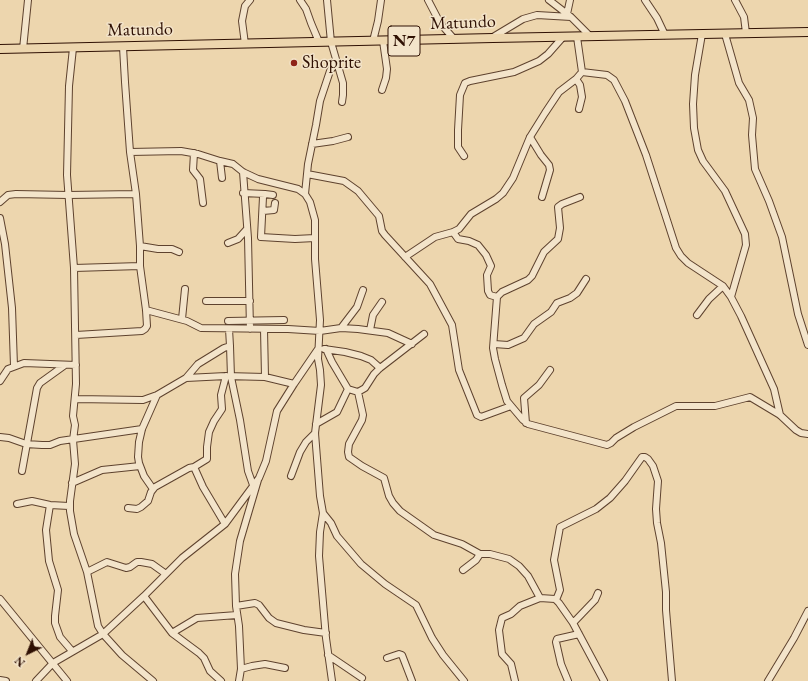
<!DOCTYPE html>
<style>
body{margin:0}
#map{position:relative;width:808px;height:681px;overflow:hidden;background:#edd6ae;font-family:"EB Garamond",serif}
canvas{display:block}
.north{position:absolute;left:8px;top:633px;width:40px;height:40px;-webkit-text-stroke:3px #f3e4ca;paint-order:stroke;rotate:223deg;font-size:11px;font-weight:700;line-height:16px;text-align:center;color:#2f1003}
.north::after{content:'';display:block;margin:auto;width:14px;height:18px;background:#2f1003;clip-path:polygon(50% 0,100% 100%,50% 72%,0 100%)}
</style>
<div id="map">
<canvas width="808" height="681"></canvas>
<div class="north">N</div>
</div>
<script>
const ctx = document.querySelector('canvas').getContext('2d');
ctx.lineJoin = 'round';
const poly = rows => new Path2D(rows.map(r => 'M' + r).join(''));
function stroke(path, color, width, dash) { ctx.strokeStyle = color; ctx.lineWidth = width; ctx.lineCap = dash ? 'butt' : 'round'; ctx.setLineDash(dash || []); ctx.stroke(path); }
function label(font, color, halo, rows, align = 'center') {
  ctx.font = font + ' "EB Garamond",serif'; ctx.lineWidth = 3; ctx.setLineDash([]); ctx.textBaseline = 'middle'; ctx.strokeStyle = halo; ctx.fillStyle = color; for (const [text, x, y, turn = 0] of rows) {
    ctx.save(); ctx.translate(x, y); ctx.rotate((+turn || 0) * Math.PI / 180); ctx.textAlign = isNaN(turn) ? turn : align; if (halo) ctx.strokeText(text, 0, 0); ctx.fillText(text, 0, 0); ctx.restore();
  }
}
const minor = poly([
 [300,0,306,9,311,23,319,42],
 [327,0,331,42,343,83,343,95,342,102],
 [428,0,440,23,454,39],
 [549,0,571,17],
 [645,0,657,18,665,35],
 [735,0,744,17,746,33],
 [567,14,570,0],
 [702,34,695,75,693,104,694,128,698,150,703,161,725,191,745,234,746,245,731,297,741,316,774,389,780,415],
 [725,34,739,83,749,100,753,118,752,135,755,169,769,201,782,237,798,314,808,345],
 [493,37,523,19,537,15,571,17,590,36],
 [373,41,378,21,381,0],
 [245,44,242,21,245,6,250,0],
 [73,48,69,86,67,175,74,268,76,384,73,416,75,425,73,440,75,464,70,501,70,511,74,534,87,572,98,626,103,634,122,655,153,681],
 [23,49,28,0],
 [582,72,607,75,614,80,625,101,646,155,676,248,681,256,688,263,723,286,731,297],
 [576,79,580,85,582,97,579,109],
 [382,90,386,78,387,69,383,41],
 [530,137,541,155,549,165,550,170,542,197],
 [312,144,333,141,348,137],
 [130,152,181,151,198,154,220,161,233,164,243,172,258,179,298,189,305,194,310,202,315,220,315,259,320,320,318,359,320,370,321,385,315,433,320,496,323,513,320,532,319,556,326,638,332,681],
 [194,153,193,170,200,179,203,203],
 [464,156,458,147,458,130,460,95,465,83,470,81,514,72,539,61,548,54,563,37],
 [220,161,222,178],
 [243,172,248,238,250,329],
 [307,174,344,181,358,191,379,216,382,231,385,235,430,284,452,325,459,370,477,415,481,417,511,406],
 [243,193,265,194],
 [305,194,308,164,316,125,320,101,330,71,336,62],
 [273,195,265,194,263,197,261,237,295,239,315,238],
 [580,197,562,204,558,207,560,228,558,239,544,252,532,276,528,280,502,292,497,297,493,348,495,359,502,385,507,401,523,420,528,424,607,445,611,443,616,438,634,427,676,406,715,406,750,397,780,415,796,430,801,433,808,434],
 [0,202,8,195,16,194,68,195,136,194],
 [263,211,274,210,275,203],
 [0,218,5,244,12,308,14,366],
 [453,232,458,239,469,241,478,245,486,255,491,266,487,275,488,291,490,295,497,297],
 [228,243,238,239,247,229],
 [140,246,158,249,172,249,179,252],
 [405,257,435,237,453,232,459,229,471,214,496,199,503,193,513,178,530,137,545,113,559,92,576,79,582,72,577,37],
 [74,268,140,266],
 [206,301,250,301],
 [146,310,187,321,201,328,288,329,320,331,341,328,358,329,388,333,412,344],
 [697,315,709,299,723,286],
 [182,319,185,289],
 [228,321,284,320],
 [341,328,357,307,363,290],
 [229,329,230,346],
 [264,329,265,377],
 [370,330,373,315,382,302],
 [76,335,142,331,145,329,147,326,146,310,140,266,140,246,136,194,130,152,125,82,123,47],
 [494,344,508,345,524,338,534,324,551,312,557,303,570,298,577,293,586,279],
 [324,349,345,352,361,356,371,360,380,368],
 [326,349,332,362,348,389,358,392,365,388,374,374,380,368,424,334],
 [186,378,198,364,224,348,230,346,231,377,240,420,248,471,253,485],
 [0,381,8,369,24,363,76,365],
 [358,392,363,415,362,420,349,444,348,452,349,457,362,466,384,478,389,496,393,503,400,511,434,535,462,544,480,554,490,554,509,559,519,566,528,576,540,598,555,599,559,603,573,623,604,681],
 [75,399,143,400,157,395,186,378,226,376,265,377,294,384],
 [526,423,524,398,539,385,550,370],
 [316,424,337,412,348,389],
 [0,437,9,438,26,444,42,445,50,445,60,441,142,429],
 [194,467,207,459,207,447,209,432,214,421,222,409,221,395,226,376],
 [22,471,37,388,40,383,65,365],
 [291,476,300,452,306,442,315,433],
 [72,483,102,470,140,466],
 [153,489,144,476,139,463,138,457,139,442,142,429,157,395],
 [17,504,32,501,50,505,69,506],
 [50,505,46,530,49,561,58,590,55,616,55,623,60,637,72,651],
 [128,508,137,509,141,507,148,501,151,492,155,487,189,468,194,467,203,487,225,524],
 [323,513,331,523,337,536,361,564,385,584,416,605,432,638,443,655,464,681],
 [463,570,476,560,480,554],
 [87,572,107,562,126,568,130,567,137,562,141,562,152,564,166,574],
 [144,596,172,633,199,653,204,658,210,671,221,681],
 [0,599,67,681],
 [556,600,560,590,554,560,560,527,596,509,610,498,625,481,642,457,645,457,648,459,653,466,658,481,656,509,657,523,661,543,666,592,666,610,672,681],
 [236,606,255,603,259,605,269,618,276,623,304,630,326,633],
 [573,623,595,600,598,593],
 [172,633,197,618,237,615],
 [328,655,362,678],
 [387,658,399,654,402,655,412,681],
 [241,669,252,666,265,664,285,668],
 [0,680,6,681],
 [36,681,53,663,103,634,144,596,182,558,225,524,259,478,266,461,277,411,294,384,318,349],
 [239,681,241,669,239,626,236,606,235,574,240,541,258,480],
 [515,681,511,664,502,654,499,630,502,618,511,614,520,606,540,598],
 [568,681,561,664,556,642,557,639,579,634],
 [768,681,794,638,808,611]
]);
const major = poly([
 [0,49,493,38,808,32]
]);
stroke(minor, '#5e422e', 8);
stroke(major, '#2f1003', 10);
stroke(minor, '#f3e4ca', 6);
stroke(major, '#edd6ae', 8);
for (const [x, y, r, color] of [
 [294,63,4,"#8f2418"]
]) { const dot = new Path2D(); dot.arc(x, y, r, 0, 2 * Math.PI); ctx.fillStyle = color; ctx.fill(dot); stroke(dot, '#f3e4ca', 1.5); }
for (const [x, y, w] of [
 [404,41,32]
]) { const box = new Path2D(); box.roundRect(x - w / 2, y - 15, w, 30, 3); ctx.fillStyle = '#f3e4ca'; ctx.fill(box); stroke(box, '#2f1003', 1); }
label('bold 17px', '#2f1003', null, [
 ["N7",404,41]
]);
label('18px', '#2f1003', '#f3e4ca', [
 ["Matundo",463,23,-2],
 ["Matundo",140,30,-1]
]);
label('18px', '#2f1003', '#f3e4ca', [
 ["Shoprite",302,63]
], 'left');
</script>
